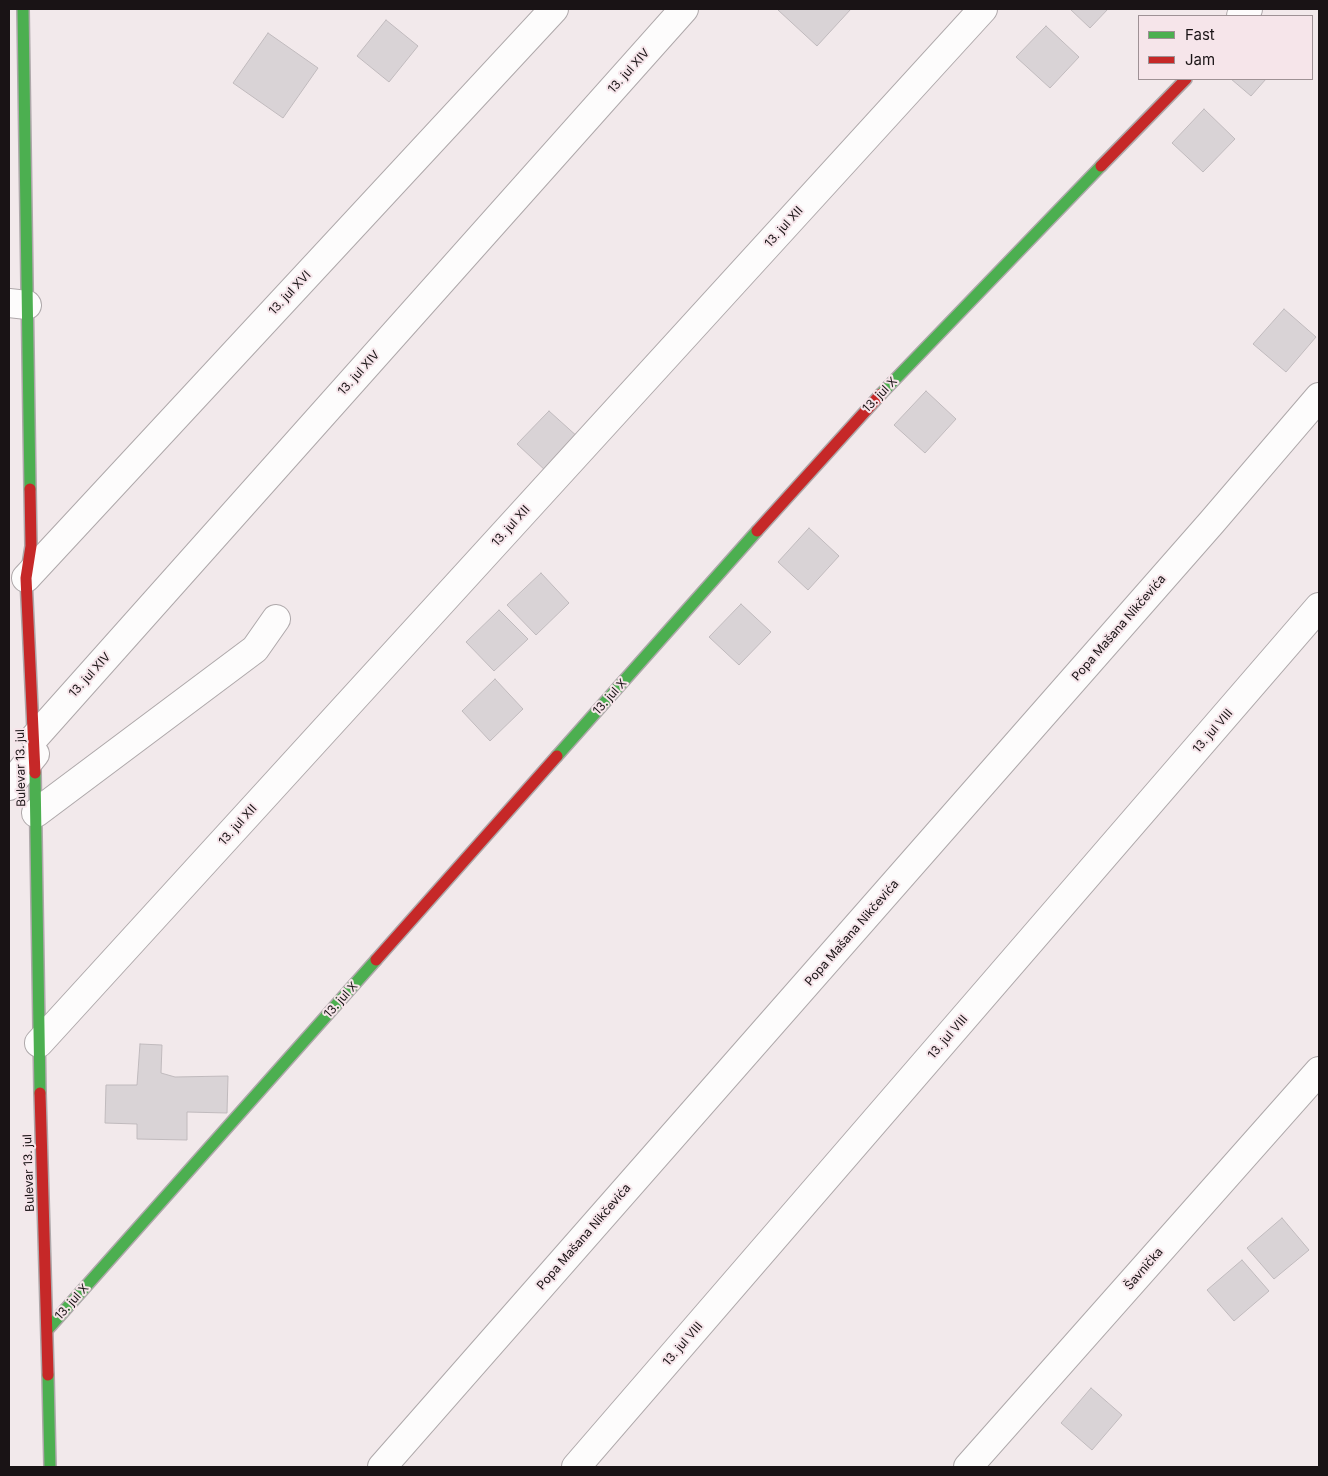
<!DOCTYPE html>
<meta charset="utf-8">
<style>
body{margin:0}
#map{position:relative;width:1328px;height:1476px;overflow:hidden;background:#f2e9eb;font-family:Inter,sans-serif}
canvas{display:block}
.frame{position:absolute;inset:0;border:10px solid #191315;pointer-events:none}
.legend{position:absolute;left:1138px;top:15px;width:175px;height:65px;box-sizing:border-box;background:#f6e5ea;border:1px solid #9e9195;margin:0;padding:6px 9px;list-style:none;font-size:15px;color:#191315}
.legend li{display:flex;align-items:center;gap:10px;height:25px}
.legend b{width:25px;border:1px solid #9e9195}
</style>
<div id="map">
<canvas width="1328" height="1476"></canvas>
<div class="frame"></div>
<ul class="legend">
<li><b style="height:6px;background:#4caf50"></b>Fast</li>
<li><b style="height:6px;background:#c62828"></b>Jam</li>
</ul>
</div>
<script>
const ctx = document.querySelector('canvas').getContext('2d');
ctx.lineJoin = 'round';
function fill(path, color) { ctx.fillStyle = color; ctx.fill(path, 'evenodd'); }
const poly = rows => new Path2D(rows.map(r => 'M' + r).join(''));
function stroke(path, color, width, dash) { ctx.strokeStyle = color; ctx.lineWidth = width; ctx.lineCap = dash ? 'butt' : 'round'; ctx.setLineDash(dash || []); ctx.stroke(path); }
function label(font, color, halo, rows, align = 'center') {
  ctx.font = font + ' Inter,sans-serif'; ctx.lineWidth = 4; ctx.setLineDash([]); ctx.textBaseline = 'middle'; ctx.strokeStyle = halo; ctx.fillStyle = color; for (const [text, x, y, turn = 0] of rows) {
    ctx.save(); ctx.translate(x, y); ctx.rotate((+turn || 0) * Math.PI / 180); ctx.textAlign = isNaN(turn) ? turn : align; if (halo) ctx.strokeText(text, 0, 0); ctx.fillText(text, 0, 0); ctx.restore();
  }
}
const building = poly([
 [779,9,851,9,817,46,778,10,779,9],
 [1070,9,1108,9,1090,28,1070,9],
 [386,20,418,46,389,82,357,56,386,20],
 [1046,26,1079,57,1050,88,1016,57,1046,26],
 [268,33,318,68,283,118,233,83,268,33],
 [1231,79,1266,79,1251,96,1231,79],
 [1204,109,1235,139,1203,172,1172,143,1204,109],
 [1284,309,1316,337,1286,372,1253,344,1284,309],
 [926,391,956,419,925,453,894,425,926,391],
 [549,411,579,438,547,472,517,444,549,411],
 [809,528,839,556,808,590,778,562,809,528],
 [541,573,569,603,536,635,507,605,541,573],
 [741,604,771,632,739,665,709,637,741,604],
 [499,610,528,639,494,671,466,642,499,610],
 [495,679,523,709,490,741,462,711,495,679],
 [140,1044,162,1045,161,1073,175,1077,228,1076,227,1113,187,1112,187,1140,137,1139,137,1124,105,1123,106,1085,137,1085,140,1044],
 [1282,1218,1309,1250,1274,1279,1247,1248,1282,1218],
 [1242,1260,1269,1291,1234,1321,1207,1290,1242,1260],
 [1091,1388,1122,1415,1092,1450,1061,1423,1091,1388]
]);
fill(building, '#d9d3d6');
stroke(building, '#c0babd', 1);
const street = poly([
 [1241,16,1248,9],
 [9,303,27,305],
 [26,578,554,9],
 [35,737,684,9],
 [9,786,35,754],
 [36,813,255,649,276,619],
 [39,1043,983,9],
 [382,1467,1212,522,1319,397],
 [576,1467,1319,607],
 [968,1467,1319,1071]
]);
const fast = poly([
 [23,9,30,489],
 [881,394,1101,166],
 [557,756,757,531],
 [35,773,40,1093],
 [48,1329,376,960],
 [48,1375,50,1467]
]);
const jam = poly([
 [1101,166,1186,79],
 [30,489,31,546,26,578,35,773],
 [757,531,881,394],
 [376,960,557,756],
 [40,1093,48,1375]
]);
stroke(street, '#aea8aa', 30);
stroke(fast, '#aea8aa', 14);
stroke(jam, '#aea8aa', 14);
stroke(street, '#fdfcfc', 28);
stroke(fast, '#4caf50', 11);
stroke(jam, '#c62828', 11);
label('12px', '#191315', '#f6e5ea', [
 ["13. jul XIV",629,71,-48],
 ["13. jul XII",784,227,-48],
 ["13. jul XVI",290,293,-47],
 ["13. jul XIV",359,373,-48],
 ["13. jul X",880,395,-46],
 ["13. jul XII",511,526,-48],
 ["Popa Mašana Nikčevića",1119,628,-49],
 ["13. jul XIV",90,675,-48],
 ["13. jul X",610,697,-48],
 ["13. jul VIII",1213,731,-49],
 ["Bulevar 13. jul",21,768,-91],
 ["13. jul XII",238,825,-48],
 ["Popa Mašana Nikčevića",852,933,-49],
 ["13. jul X",341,1000,-48],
 ["13. jul VIII",948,1037,-49],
 ["Bulevar 13. jul",29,1173,-92],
 ["Popa Mašana Nikčevića",584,1237,-49],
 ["Šavnička",1144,1269,-49],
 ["13. jul X",72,1302,-48],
 ["13. jul VIII",683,1344,-49]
]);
</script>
